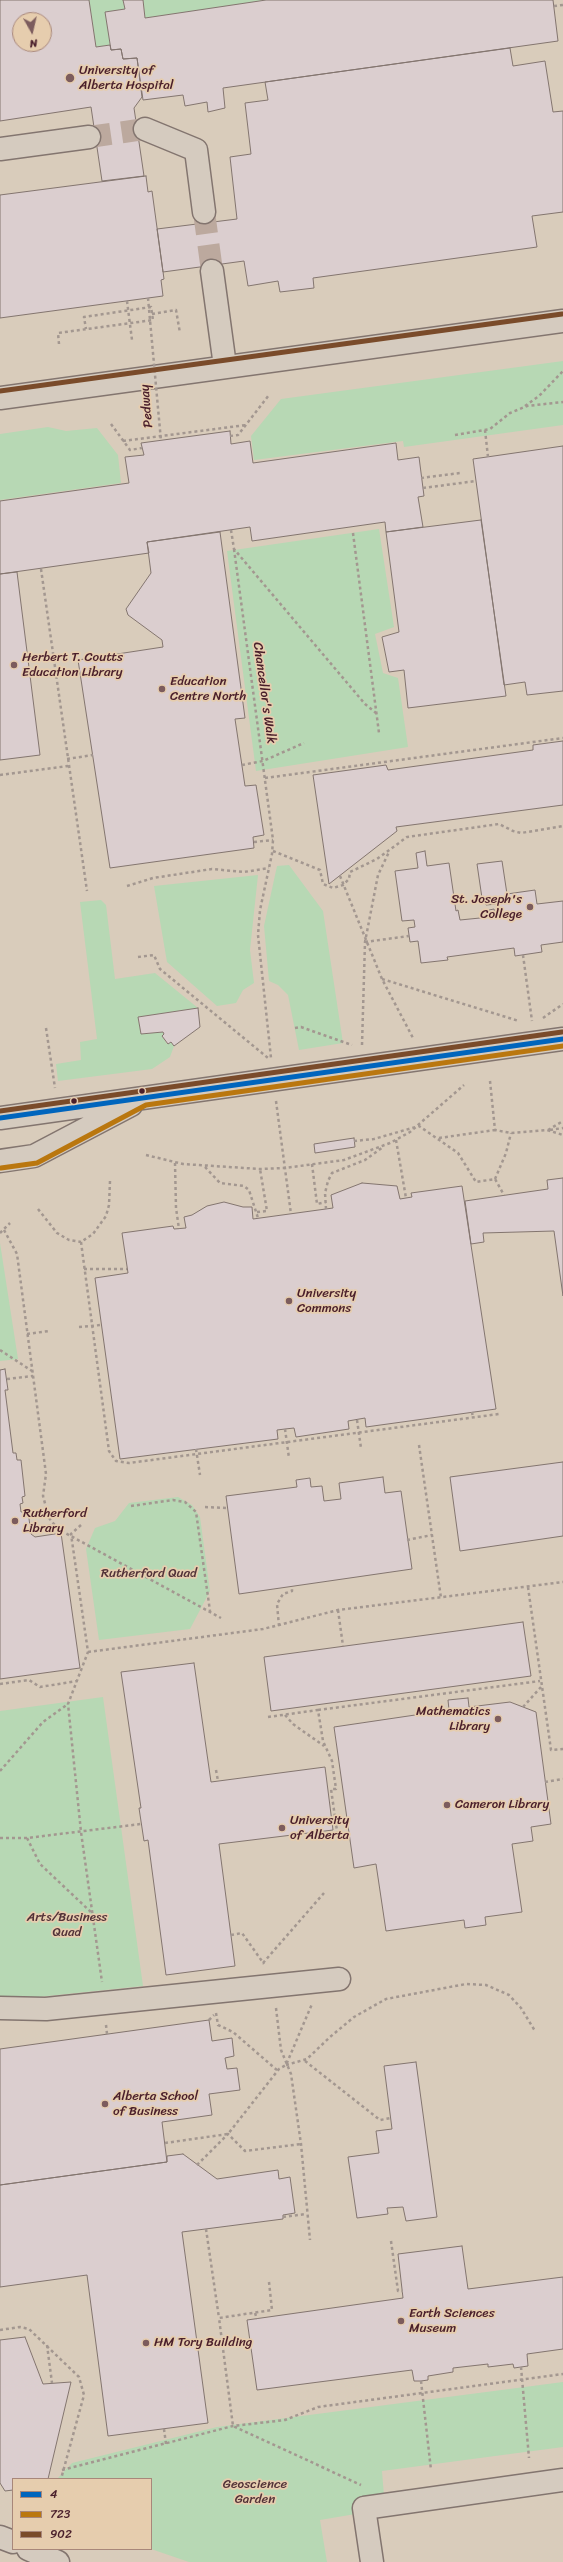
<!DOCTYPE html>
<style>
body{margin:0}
#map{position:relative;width:563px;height:2562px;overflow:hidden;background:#d9ccbb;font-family:Sriracha,sans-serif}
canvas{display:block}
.legend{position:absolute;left:12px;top:2478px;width:140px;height:72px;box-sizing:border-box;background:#e6cdae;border:1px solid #a8877a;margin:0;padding:5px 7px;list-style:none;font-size:12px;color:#4a1f2b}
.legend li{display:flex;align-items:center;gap:8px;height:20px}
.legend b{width:20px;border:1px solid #a8877a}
.north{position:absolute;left:12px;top:12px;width:40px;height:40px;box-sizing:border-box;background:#e6cdae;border:1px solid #a8877a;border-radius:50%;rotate:172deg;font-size:11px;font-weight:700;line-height:16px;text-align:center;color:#4a1f2b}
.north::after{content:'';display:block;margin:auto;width:14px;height:18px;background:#7c5c5d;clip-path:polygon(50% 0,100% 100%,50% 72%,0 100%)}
</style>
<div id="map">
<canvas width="563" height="2562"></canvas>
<ul class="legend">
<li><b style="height:5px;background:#0065bd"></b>4</li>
<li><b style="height:5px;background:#ba770f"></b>723</li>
<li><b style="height:5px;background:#7a4b2a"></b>902</li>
</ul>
<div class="north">N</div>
</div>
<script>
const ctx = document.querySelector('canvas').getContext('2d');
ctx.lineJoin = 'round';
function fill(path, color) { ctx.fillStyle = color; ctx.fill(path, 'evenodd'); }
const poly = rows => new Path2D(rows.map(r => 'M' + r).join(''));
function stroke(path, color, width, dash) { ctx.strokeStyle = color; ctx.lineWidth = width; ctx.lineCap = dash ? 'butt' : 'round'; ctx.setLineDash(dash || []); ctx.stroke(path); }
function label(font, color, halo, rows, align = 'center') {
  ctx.font = font + ' Sriracha,sans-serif'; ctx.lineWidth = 3.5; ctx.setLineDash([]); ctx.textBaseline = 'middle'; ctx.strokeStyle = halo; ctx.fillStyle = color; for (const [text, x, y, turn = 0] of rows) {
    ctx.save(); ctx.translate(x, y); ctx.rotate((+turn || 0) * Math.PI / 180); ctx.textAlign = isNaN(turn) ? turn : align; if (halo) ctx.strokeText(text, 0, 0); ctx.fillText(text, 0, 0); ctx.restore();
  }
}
fill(poly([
 [89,0,123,0,125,9,106,12,110,45,96,47],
 [143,0,266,0,266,1,145,18],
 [563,361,563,425,404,447,403,441,254,460,251,436,281,399],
 [48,427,66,431,97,428,118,455,121,483,0,500,0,434],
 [379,529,394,627,375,634,383,673,398,678,408,747,256,771,227,551],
 [289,865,323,911,343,1043,299,1050,288,995,278,985,269,981,264,926,277,866],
 [258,875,250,950,254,983,243,990,236,1003,217,1006,167,962,154,886],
 [101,900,106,905,115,979,155,973,198,1008,138,1017,141,1034,163,1032,164,1034,162,1036,167,1044,171,1042,174,1046,170,1057,152,1069,58,1081,56,1064,81,1060,80,1042,97,1039,80,902],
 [0,1243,18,1359,0,1361],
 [178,1497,192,1505,200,1517,210,1591,190,1629,99,1640,86,1549,95,1528,115,1521,129,1503],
 [103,1697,143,1986,0,2001,0,1711],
 [563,2382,563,2447,382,2471,385,2509,320,2520,327,2562,189,2562,151,2549,151,2479,57,2479,72,2463,217,2427]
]), '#b7d8b4');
const building = poly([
 [0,0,89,0,96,47,110,45,111,50,121,49,123,59,137,58,142,97,134,108,144,176,102,181,91,107,0,121,0,0],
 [20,20,44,20,44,44,20,44,20,20],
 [123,0,143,0,145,18,266,0,553,0,558,41,223,88,225,108,208,112,207,102,185,106,183,95,143,100,137,58,123,59,121,49,111,50,105,12,125,9,123,0],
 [510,48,513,66,545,61,553,112,563,111,563,212,532,216,537,247,313,278,314,288,280,292,278,281,248,286,244,261,163,272,157,229,237,219,230,157,251,154,245,103,268,100,265,82,510,48],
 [146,176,148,192,152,191,164,279,161,280,163,296,0,318,0,195,146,176],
 [230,431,231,444,250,441,253,463,396,443,398,460,419,457,424,496,418,497,423,527,386,532,385,522,252,541,250,527,147,542,149,553,0,574,0,501,129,483,125,457,144,455,141,443,230,431],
 [563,446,563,691,527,695,525,682,504,685,473,459,563,446],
 [481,520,506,696,408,708,404,670,389,672,382,637,399,632,386,532,481,520],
 [220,532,245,718,235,719,245,786,256,785,264,835,253,837,254,848,110,868,78,660,163,647,162,640,128,615,126,609,151,573,147,542,220,532],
 [17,572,40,755,0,760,0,574,17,572],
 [563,741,563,805,396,827,397,831,329,884,313,775,386,765,388,770,533,750,533,745,563,741],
 [425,851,427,866,449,863,456,911,458,910,460,920,490,917,489,910,494,909,495,916,499,916,497,904,486,905,485,898,482,898,477,864,502,861,507,894,535,890,537,904,563,901,563,942,541,945,542,952,515,956,514,948,447,957,448,960,421,963,418,941,410,942,408,928,415,927,414,920,402,921,395,871,418,868,416,853,425,851],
 [198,1008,200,1027,174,1046,171,1042,168,1044,162,1036,164,1034,163,1032,141,1034,138,1017,198,1008],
 [354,1138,355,1147,315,1153,314,1144,354,1138],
 [563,1178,563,1296,554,1231,483,1233,484,1242,471,1244,465,1201,548,1189,547,1180,563,1178],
 [362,1183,397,1186,400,1199,412,1197,411,1193,462,1186,496,1409,366,1427,365,1418,348,1421,349,1429,296,1437,294,1428,285,1429,277,1430,278,1439,120,1459,95,1278,128,1273,122,1233,173,1226,174,1229,186,1228,184,1217,192,1215,207,1206,224,1202,243,1207,252,1207,253,1219,333,1208,331,1195,362,1183],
 [5,1369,8,1390,5,1390,13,1453,16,1453,17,1460,21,1460,25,1496,22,1497,23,1503,20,1504,21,1512,28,1511,31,1534,35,1537,61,1533,80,1668,0,1679,0,1370,5,1369],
 [563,1462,563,1536,460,1551,450,1477,563,1462],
 [383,1477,385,1493,401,1491,412,1569,239,1594,226,1496,297,1487,296,1480,310,1478,311,1487,322,1486,324,1501,341,1499,339,1483,383,1477],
 [523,1622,531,1676,271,1711,264,1657,523,1622],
 [194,1663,211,1782,325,1767,333,1830,219,1844,235,1966,166,1975,148,1840,144,1841,139,1808,141,1808,121,1672,194,1663],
 [468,1698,469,1707,510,1702,536,1712,551,1824,531,1827,533,1841,512,1844,522,1912,485,1917,486,1925,465,1928,464,1920,386,1931,376,1864,354,1868,334,1727,449,1710,448,1700,468,1698],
 [209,2020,212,2041,232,2038,234,2056,225,2058,227,2069,237,2068,240,2090,209,2094,212,2115,162,2122,167,2162,0,2185,0,2049,209,2020],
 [416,2062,437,2217,406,2221,403,2207,387,2208,388,2214,357,2218,348,2157,379,2153,376,2131,392,2129,384,2066,416,2062],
 [183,2154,217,2179,278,2170,279,2179,290,2177,295,2213,283,2215,283,2219,182,2232,208,2423,108,2436,87,2275,0,2287,0,2185,167,2162,167,2156,183,2154],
 [462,2246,468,2289,563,2277,563,2349,527,2354,528,2366,514,2368,513,2364,488,2367,488,2364,453,2368,453,2372,428,2376,428,2380,421,2381,414,2381,412,2370,257,2390,247,2320,403,2298,398,2254,462,2246],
 [25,2337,43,2384,71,2382,48,2479,13,2479,13,2490,5,2491,0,2483,0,2340,25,2337]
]);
fill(building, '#dbcecf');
stroke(building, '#83756f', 1);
stroke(poly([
 [89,137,145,129],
 [204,212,212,271]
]), '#bca99e', 22, [22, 11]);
const minor = poly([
 [145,129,196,150,204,212],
 [0,149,89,137],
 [212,271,225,366],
 [0,1118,563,1039],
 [0,1161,34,1156,131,1105],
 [0,2008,46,2009,339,1979],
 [0,2537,13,2542],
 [28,2549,58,2562],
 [372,2562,364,2508,563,2480]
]);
const major = poly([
 [0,398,563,321]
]);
stroke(minor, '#83756f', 25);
stroke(major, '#83756f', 25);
stroke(poly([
 [554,6,563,5],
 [127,301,132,340],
 [152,314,176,310,180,333],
 [59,344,58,333,153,320,151,307,84,317,86,329],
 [525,406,539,396,563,371],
 [111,424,130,450,142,448],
 [485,430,488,457],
 [455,435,490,429,510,413,527,406,563,402],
 [230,436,238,435,269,395],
 [123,441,246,425],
 [421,478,460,473],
 [423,488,476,481],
 [231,530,234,549,365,704,376,713],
 [353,533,379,733],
 [234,549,273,840,272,854,260,910,258,935,271,1058],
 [41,569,87,891],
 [67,759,93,755],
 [242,765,263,761,304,743],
 [0,775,68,766],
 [265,778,563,738],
 [254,842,273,840],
 [273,851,320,870,323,884,333,888,343,885,349,879,350,872,377,859,407,837,499,824,513,831,521,833,563,826],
 [340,876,382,979,413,1038],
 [127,886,153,878,212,869,244,872,269,868],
 [365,942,409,936],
 [523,955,532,1021],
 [138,957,154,955,160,969,268,1058],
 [382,979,519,1021],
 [543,1018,563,1004],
 [46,1028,55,1088],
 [295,1028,301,1027,352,1045],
 [362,1045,365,942,378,875,389,852],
 [490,1081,495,1130,511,1133,547,1130,563,1135],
 [276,1101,291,1214],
 [548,1130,563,1121],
 [550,1130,563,1128],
 [439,1138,495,1130],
 [396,1140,406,1198],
 [354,1141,374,1139,419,1126,458,1153,476,1182,495,1179,504,1195],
 [146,1155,183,1164,260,1169,285,1168,344,1160,390,1143,410,1132,464,1085],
 [175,1163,176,1208,179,1229],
 [312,1164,317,1204,326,1202],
 [205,1167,220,1183,244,1186,249,1190,258,1218],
 [495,1179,506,1153,511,1133],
 [110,1181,109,1205,106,1216,93,1234,81,1242,109,1451,116,1461,129,1463,499,1414],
 [38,1209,57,1233,69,1240,81,1242],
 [326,1209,325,1193,328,1181,332,1173,365,1160,383,1147],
 [257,1212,267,1211,260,1169],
 [4,1230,17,1254,46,1474,43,1496,49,1518,58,1529,221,1618],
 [0,1233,10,1223],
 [84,1269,127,1269],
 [79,1327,101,1325],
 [27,1334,49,1331],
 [0,1350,32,1371],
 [7,1379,33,1376],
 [472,1412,473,1418],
 [357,1420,361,1448],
 [285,1429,289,1458],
 [419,1445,441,1598],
 [196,1449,200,1475],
 [131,1506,173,1500,185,1502,196,1512,210,1611],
 [205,1507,227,1508],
 [81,1525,71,1534,88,1652,68,1704,81,1832,102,1982],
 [30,1529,54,1525],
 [407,1540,432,1535],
 [528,1587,551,1750,563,1749],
 [338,1610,343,1646],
 [279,1626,277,1604,283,1594,292,1591,292,1587],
 [88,1652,263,1629,338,1610,563,1582],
 [0,1684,29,1680,40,1687,77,1681],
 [523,1707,541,1687],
 [318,1710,540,1681],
 [285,1715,293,1724,324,1746],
 [268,1717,318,1710,323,1741,332,1761,336,1789,331,1789,338,1838],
 [216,1770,218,1781],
 [0,1771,43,1722,68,1704],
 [545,1782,563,1779],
 [0,1838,27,1838,141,1824],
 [27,1838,40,1864,93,1914],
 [231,1935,242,1933,264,1964],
 [263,1963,324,1893],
 [276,2008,281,2050,291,2074,301,2144,310,2240],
 [216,2013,218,2025,233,2032,278,2071],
 [209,2020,214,2015],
 [106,2025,107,2034],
 [305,2061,380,2120,391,2118],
 [286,2065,307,2059,330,2037,354,2017,386,1999,466,1984,486,1985,509,1995,521,2008,535,2031],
 [165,2143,228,2134,279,2069,286,2065,312,2004],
 [197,2165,228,2134,245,2151,301,2144],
 [283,2217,306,2214],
 [206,2229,219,2318],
 [391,2241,398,2291,403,2291],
 [269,2282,272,2310,219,2318,233,2426,361,2485],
 [255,2313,257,2319],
 [0,2330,20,2327,29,2329,79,2377,84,2395,61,2479],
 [47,2345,52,2383],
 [521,2367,529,2458],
 [421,2381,431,2470],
 [164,2429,166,2444],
 [62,2470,233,2426,285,2420,318,2407,563,2374]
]), '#a39790', 2.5, [3, 3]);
stroke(minor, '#d5cbbf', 22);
stroke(major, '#d5cbbf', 22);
stroke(poly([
 [148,298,161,441]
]), '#a39790', 2.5, [3, 3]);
stroke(poly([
 [0,1118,563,1039]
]), '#0065bd', 5);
stroke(poly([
 [1,1168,37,1163,146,1105,563,1046]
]), '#ba770f', 5);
stroke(poly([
 [0,391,562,314],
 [0,1111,562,1032]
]), '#7a4b2a', 5);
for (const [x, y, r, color] of [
 [70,78,5,"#7c5c5d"],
 [14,665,4,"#7c5c5d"],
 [162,689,4,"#7c5c5d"],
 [530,907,4,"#7c5c5d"],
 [142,1091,3.5,"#4a1f2b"],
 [74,1101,3.5,"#4a1f2b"],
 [289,1301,4,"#7c5c5d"],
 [15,1521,4,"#7c5c5d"],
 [498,1719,4,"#7c5c5d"],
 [447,1805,4,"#7c5c5d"],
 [282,1828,4,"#7c5c5d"],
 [105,2104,4,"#7c5c5d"],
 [401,2321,4,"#7c5c5d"],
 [146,2343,4,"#7c5c5d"]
]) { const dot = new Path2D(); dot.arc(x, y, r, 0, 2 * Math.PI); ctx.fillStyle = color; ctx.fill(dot); stroke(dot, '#e6cdae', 1.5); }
label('13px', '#4a1f2b', '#e6cdae', [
 ["University of",79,71],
 ["Alberta Hospital",79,86],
 ["Herbert T. Coutts",22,658],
 ["Education Library",22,673],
 ["Education",170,682],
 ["Centre North",170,697],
 ["St. Joseph's",522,900,"right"],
 ["College",522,915,"right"],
 ["University",297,1294],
 ["Commons",297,1309],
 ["Rutherford",23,1514],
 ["Library",23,1529],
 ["Mathematics",490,1712,"right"],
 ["Library",490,1727,"right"],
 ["Cameron Library",455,1805],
 ["University",290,1821],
 ["of Alberta",290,1836],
 ["Alberta School",113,2097],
 ["of Business",113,2112],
 ["Earth Sciences",409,2314],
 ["Museum",409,2329],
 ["HM Tory Building",154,2343]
], 'left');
label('13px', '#4a1f2b', '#e6cdae', [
 ["Pedway",147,406,-95],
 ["Chancellor's Walk",264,693,82]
]);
label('13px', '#523238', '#e6cdae', [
 ["Rutherford Quad",149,1574],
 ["Arts/Business",67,1918],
 ["Quad",67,1933],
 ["Geoscience",255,2485],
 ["Garden",255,2500]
]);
</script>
